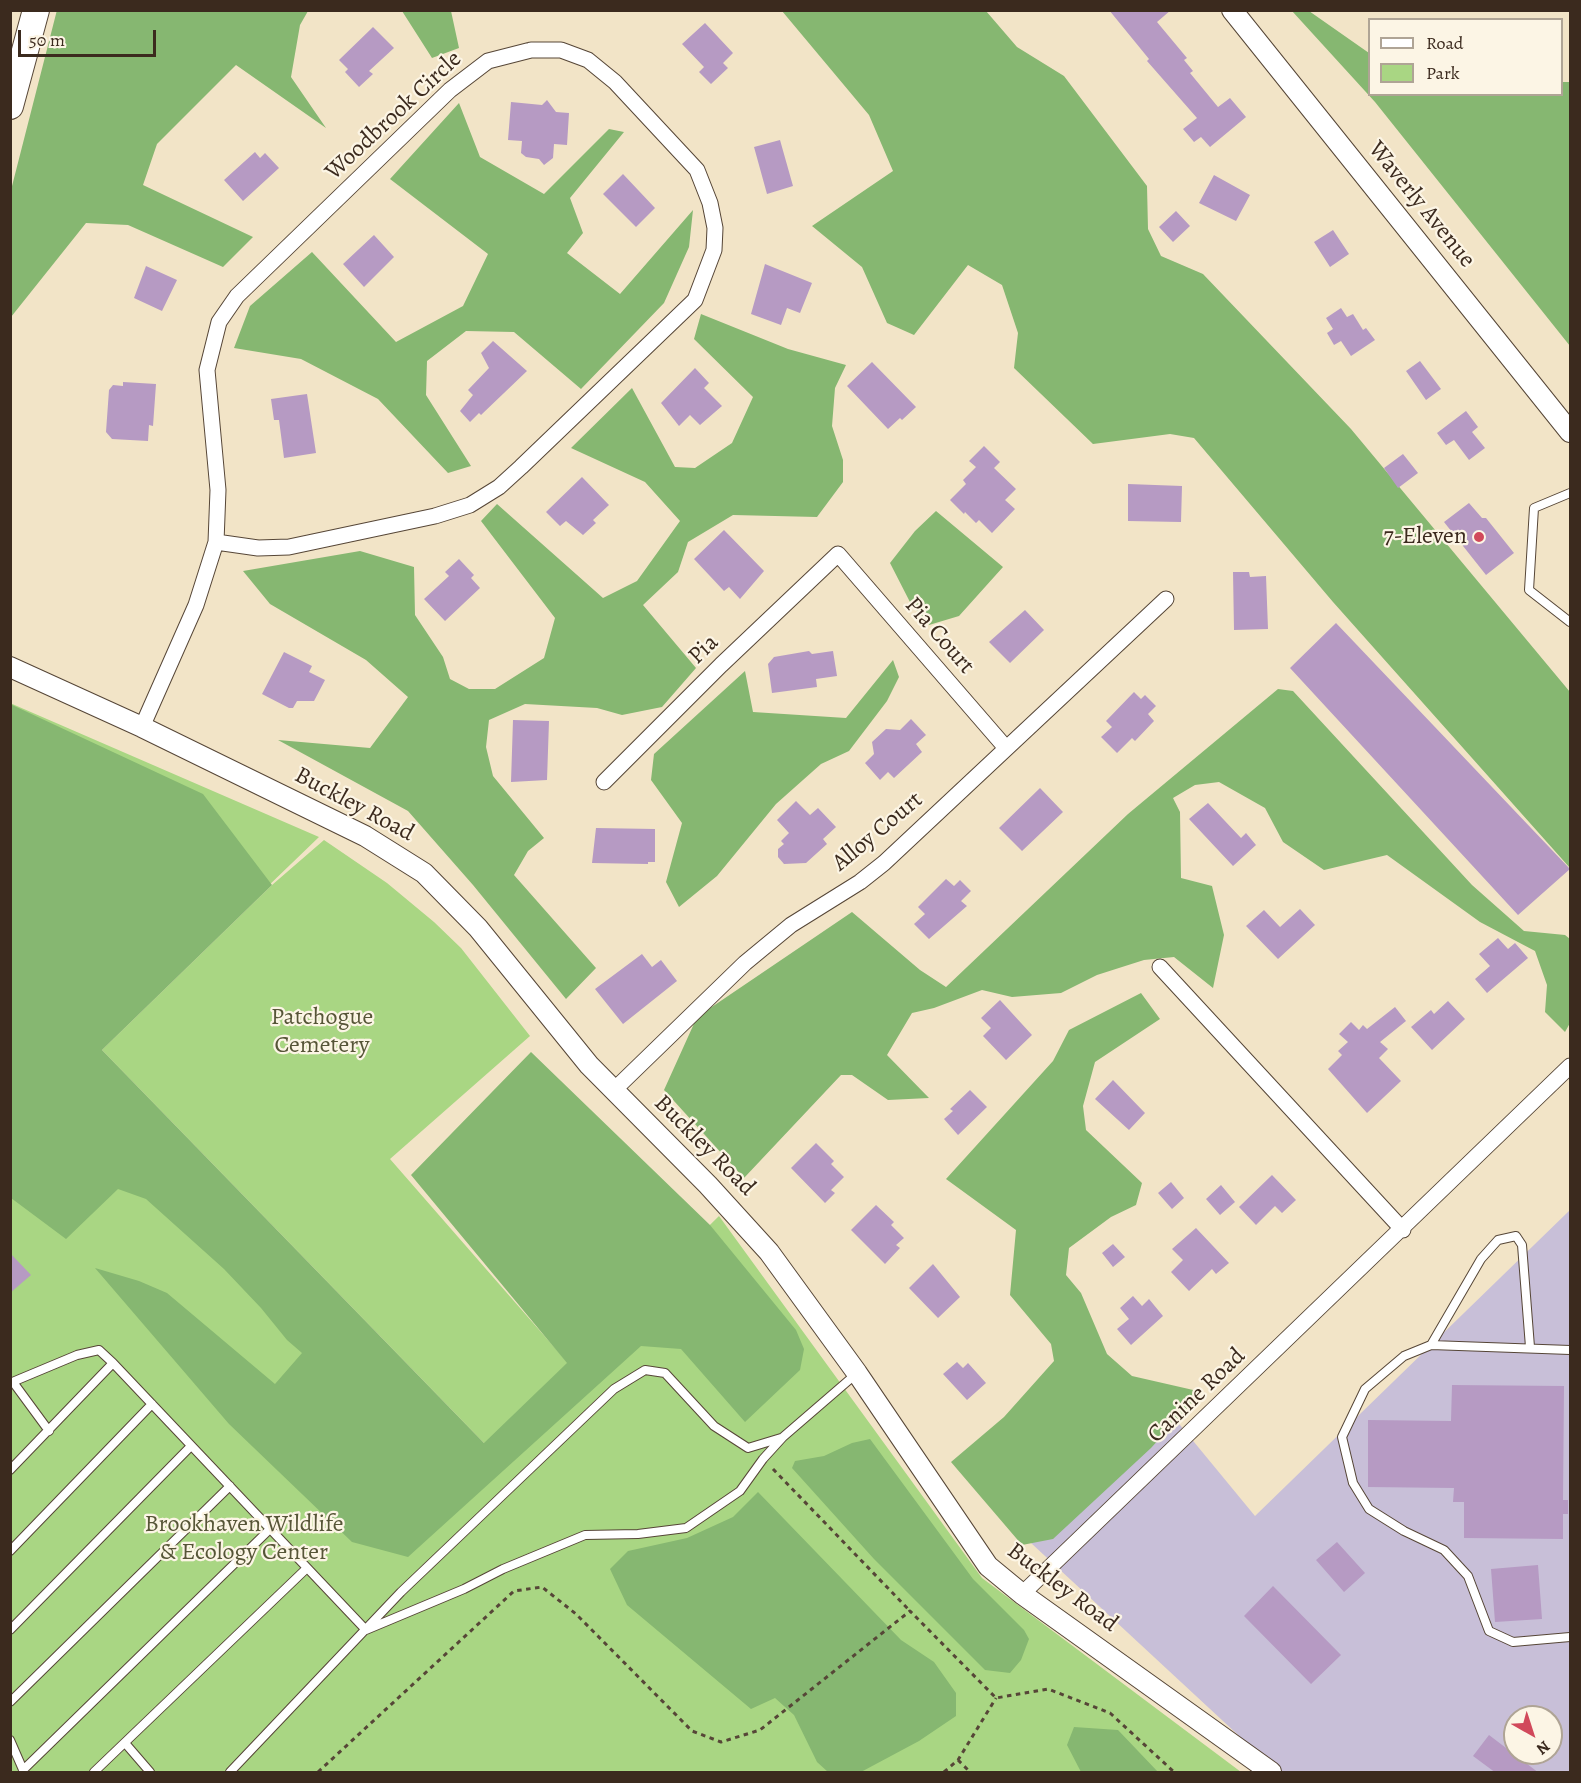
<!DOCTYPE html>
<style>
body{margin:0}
#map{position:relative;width:1581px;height:1783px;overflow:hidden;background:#f2e4c7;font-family:Alegreya,serif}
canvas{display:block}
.frame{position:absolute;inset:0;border:12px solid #3b2a1e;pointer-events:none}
.legend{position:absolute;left:1368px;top:18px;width:195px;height:78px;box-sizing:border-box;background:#fcf5e5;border:2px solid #afa495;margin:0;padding:8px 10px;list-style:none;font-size:18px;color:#3b2a1e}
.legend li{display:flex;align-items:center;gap:12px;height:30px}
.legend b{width:30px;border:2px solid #afa495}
.north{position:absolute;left:1503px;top:1705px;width:60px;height:60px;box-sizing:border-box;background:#fcf5e5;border:2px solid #afa495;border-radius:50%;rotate:141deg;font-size:16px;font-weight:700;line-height:24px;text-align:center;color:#3b2a1e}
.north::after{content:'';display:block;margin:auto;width:21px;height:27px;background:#d1495b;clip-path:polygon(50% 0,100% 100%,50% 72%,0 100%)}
.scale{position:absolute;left:18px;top:30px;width:138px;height:27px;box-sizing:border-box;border:3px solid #3b2a1e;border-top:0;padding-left:8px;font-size:18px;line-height:21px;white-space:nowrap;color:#3b2a1e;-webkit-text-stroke:4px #fcf5e5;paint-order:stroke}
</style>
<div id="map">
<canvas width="1581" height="1783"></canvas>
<div class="frame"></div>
<ul class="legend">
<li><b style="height:8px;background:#fff"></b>Road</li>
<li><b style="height:16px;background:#a9d683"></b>Park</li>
</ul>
<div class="north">N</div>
<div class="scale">50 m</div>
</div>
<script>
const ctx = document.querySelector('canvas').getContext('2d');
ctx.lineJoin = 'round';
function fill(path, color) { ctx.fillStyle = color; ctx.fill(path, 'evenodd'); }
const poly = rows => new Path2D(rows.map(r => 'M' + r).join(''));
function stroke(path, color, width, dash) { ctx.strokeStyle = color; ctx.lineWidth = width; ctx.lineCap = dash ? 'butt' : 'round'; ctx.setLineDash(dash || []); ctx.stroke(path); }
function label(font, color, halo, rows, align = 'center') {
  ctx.font = font + ' Alegreya,serif'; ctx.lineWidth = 4.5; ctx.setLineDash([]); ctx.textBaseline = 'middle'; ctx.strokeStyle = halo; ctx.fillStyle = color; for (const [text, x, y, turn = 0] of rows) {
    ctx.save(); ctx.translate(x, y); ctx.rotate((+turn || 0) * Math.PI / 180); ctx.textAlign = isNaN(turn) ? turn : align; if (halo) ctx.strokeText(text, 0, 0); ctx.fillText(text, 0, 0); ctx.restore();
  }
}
fill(poly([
 [1570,1210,1570,1772,1278,1772,1031,1543,1166,1408,1255,1516],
 [1515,1717,1551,1717,1551,1753,1515,1753]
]), '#c8bfd8');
fill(poly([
 [10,703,319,837,97,1051,484,1448,719,1216,982,1578,1241,1772,11,1772],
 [324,840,387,883,434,922,461,948,530,1036,390,1159,568,1363,485,1444,102,1050,272,885]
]), '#a9d683');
fill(poly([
 [57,10,308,11,300,25,291,77,326,128,236,65,157,144,143,185,253,237,223,267,128,225,86,223,11,317,11,190],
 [402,11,451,11,459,48,432,58],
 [782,11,986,11,1017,47,1064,76,1147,186,1148,229,1161,256,1203,274,1351,429,1570,692,1570,868,1333,602,1194,438,1170,434,1093,444,1014,368,1018,333,1002,285,968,265,914,335,887,323,862,267,812,226,893,171,869,115],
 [1292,11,1309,11,1369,53,1370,94,1562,94,1562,82,1570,82,1570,346,1375,102],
 [459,103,480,157,544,194,609,129,624,132,570,198,583,233,567,253,620,294,693,210,689,247,664,303,581,389,514,332,466,331,427,361,426,395,471,466,448,473,378,399,301,359,234,348,250,306,312,252,396,342,463,306,488,254,390,179],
 [701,314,788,349,846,365,835,388,832,426,843,460,843,482,817,517,733,515,688,542,678,572,643,605,696,668,662,707,622,715,597,708,525,704,489,720,486,747,493,776,544,838,528,851,514,875,596,968,566,999,473,885,408,811,278,740,370,748,408,697,366,660,270,604,243,571,360,551,414,567,415,615,443,657,450,679,469,689,495,689,544,658,555,618,481,521,497,504,603,598,637,581,680,521,645,482,571,448,632,388,675,467,695,468,732,443,753,397,694,339],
 [936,511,1003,567,959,616,929,625,911,604,890,563,915,531],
 [893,660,899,677,887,701,849,751,821,764,776,804,717,876,679,907,666,882,682,823,651,780,654,754,745,671,753,712,846,718],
 [1278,689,1293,691,1472,885,1524,931,1565,935,1570,939,1570,1023,1565,1032,1545,1012,1547,985,1535,951,1480,922,1387,855,1324,870,1283,842,1265,808,1219,782,1195,785,1173,798,1180,812,1181,878,1212,886,1224,935,1213,988,1174,957,1144,960,1097,975,1061,993,1012,997,982,990,934,1008,912,1013,887,1055,929,1098,888,1100,852,1075,841,1075,744,1178,664,1090,697,1017,852,912,920,970,946,987,1128,814],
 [10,704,203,794,272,885,102,1050,484,1443,567,1363,411,1175,531,1052,710,1225,796,1330,804,1349,800,1370,745,1422,681,1349,641,1346,408,1557,352,1542,229,1424,95,1268,139,1281,167,1293,275,1384,302,1353,287,1340,261,1308,224,1269,146,1199,118,1189,66,1239,11,1198],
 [1141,993,1160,1019,1095,1062,1083,1106,1086,1130,1142,1183,1136,1205,1111,1217,1069,1248,1066,1275,1081,1293,1107,1354,1132,1376,1202,1392,1151,1448,1053,1539,1022,1545,951,1462,1004,1417,1054,1361,1051,1344,1010,1295,1016,1230,946,1179,1053,1061,1069,1030],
 [870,1439,973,1579,1024,1630,1029,1639,1021,1660,1010,1673,985,1670,874,1559,792,1468,795,1461,824,1456,852,1443],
 [758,1492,901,1640,934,1662,956,1693,956,1716,919,1741,861,1772,828,1772,817,1762,794,1715,775,1698,751,1709,627,1605,610,1569,628,1551,687,1538,733,1517],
 [1074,1727,1118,1730,1158,1772,1081,1772,1067,1745]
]), '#86b771');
fill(poly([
 [1109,10,1171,10,1157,22,1187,58,1184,60,1193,71,1190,73,1218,107,1230,98,1246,117,1210,147,1201,137,1194,142,1183,129,1197,118,1147,61,1149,59],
 [705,23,733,53,723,63,728,68,711,84,699,72,704,67,682,44],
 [373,27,394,48,369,71,373,74,359,87,345,72,348,69,339,60],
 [547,100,556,112,569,113,567,145,554,144,553,158,544,165,539,159,526,157,521,153,522,141,508,140,511,102,542,105],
 [780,140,793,186,767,194,754,147],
 [255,152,260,158,265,153,279,168,243,201,224,180],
 [623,174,655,208,636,227,603,194],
 [1214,175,1250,195,1236,221,1199,203],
 [1176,211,1190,226,1173,242,1159,227],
 [1333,230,1349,254,1330,267,1314,242],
 [374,235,394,257,364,287,343,264],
 [765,264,812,283,800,313,787,308,781,325,751,314],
 [146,266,177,280,162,311,134,298],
 [1341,308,1347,317,1353,314,1363,330,1366,328,1375,340,1351,356,1341,341,1334,345,1327,333,1333,329,1326,318],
 [493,341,527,371,481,415,479,413,470,422,460,411,473,395,468,390,489,368,481,353],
 [1420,361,1441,389,1426,400,1406,371],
 [872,362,916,407,902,420,900,418,888,429,847,386],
 [695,368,709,383,704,388,722,406,700,425,690,415,679,426,661,403],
 [123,382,156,384,153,426,149,425,148,441,112,439,106,432,109,390,113,385,123,386],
 [307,394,316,453,284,458,279,420,274,420,271,399],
 [1466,411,1478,427,1472,432,1485,448,1469,460,1454,440,1446,445,1437,433],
 [984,446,1000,462,994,468,1016,489,1005,500,1015,509,992,533,979,520,976,523,965,512,964,514,950,500,966,484,963,480,976,467,969,461],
 [1403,454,1418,473,1398,488,1384,468],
 [582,477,609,505,593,520,596,523,583,535,566,521,560,526,546,512],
 [1128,484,1182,486,1181,522,1128,521],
 [1469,503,1482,518,1486,518,1514,553,1486,575,1444,522],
 [724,530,764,571,740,599,729,587,724,591,694,559],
 [459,559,474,575,471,578,480,588,445,621,424,599,449,576,445,572],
 [1233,572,1249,572,1250,577,1266,576,1268,629,1234,630],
 [1025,610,1044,630,1010,663,989,642],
 [1336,623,1570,869,1518,915,1290,668],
 [809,651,812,654,833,651,837,676,816,679,817,687,772,693,768,664,774,657],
 [284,652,312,666,309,672,325,680,314,701,297,701,293,708,289,708,262,694],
 [1134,692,1141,699,1145,695,1156,706,1148,714,1154,721,1135,741,1132,738,1117,753,1101,737,1112,727,1106,721],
 [911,719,926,735,916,744,922,752,894,778,888,772,880,780,865,763,874,754,872,742,886,729,900,730],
 [513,720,549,721,547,780,511,782],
 [1040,788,1063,812,1022,851,999,828],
 [796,801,810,815,818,808,836,827,823,839,827,844,806,863,784,864,778,857,778,849,784,844,781,841,789,833,777,820],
 [1208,803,1241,838,1246,833,1256,845,1233,866,1189,819],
 [596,828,655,829,655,862,648,862,648,864,592,863],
 [946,879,954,886,960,880,971,891,961,901,967,906,929,939,914,924,925,914,918,907],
 [1300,909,1315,925,1278,959,1246,926,1264,910,1280,927],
 [1498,938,1508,949,1515,943,1528,958,1487,993,1475,979,1490,966,1479,954],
 [642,954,652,967,661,960,677,981,623,1024,595,989],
 [1000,1000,1032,1035,1006,1060,983,1036,991,1028,981,1018],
 [1448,1001,1465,1019,1432,1050,1411,1027,1431,1010,1434,1014],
 [1395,1007,1406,1021,1380,1042,1388,1049,1379,1058,1401,1081,1367,1113,1328,1069,1342,1055,1338,1051,1348,1042,1339,1034,1351,1022,1359,1030,1363,1025,1367,1029],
 [1113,1080,1145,1113,1129,1130,1095,1099],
 [970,1090,987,1107,958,1135,944,1119,953,1111,950,1109],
 [816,1143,834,1161,831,1164,844,1177,831,1190,835,1193,825,1203,791,1168],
 [1272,1175,1296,1200,1282,1213,1275,1206,1256,1225,1239,1207],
 [1171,1182,1184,1198,1172,1209,1158,1193],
 [1221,1185,1235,1202,1220,1215,1206,1199],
 [876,1205,894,1222,891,1225,904,1238,896,1245,900,1248,885,1264,851,1230],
 [1196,1228,1229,1263,1216,1274,1212,1269,1189,1291,1171,1272,1183,1260,1172,1249],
 [1113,1244,1125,1257,1113,1267,1102,1253],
 [10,1253,31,1275,10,1293],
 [933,1264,960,1297,938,1318,909,1288],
 [1133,1296,1142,1306,1149,1299,1163,1316,1131,1345,1117,1329,1129,1319,1120,1308],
 [957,1362,963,1368,968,1363,986,1383,967,1400,943,1374],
 [1452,1385,1564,1386,1563,1500,1568,1500,1568,1514,1563,1514,1563,1539,1464,1538,1464,1502,1453,1502,1454,1488,1368,1487,1368,1420,1451,1421],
 [1337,1542,1365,1573,1344,1592,1316,1560],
 [1538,1565,1542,1619,1495,1622,1491,1569],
 [1273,1586,1341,1655,1311,1684,1244,1616],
 [1489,1735,1539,1773,1496,1773,1473,1756]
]), '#b69ac3');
const service = poly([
 [1570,493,1534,508,1529,590,1570,622],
 [1431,1345,1481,1259,1498,1240,1516,1236,1522,1245,1530,1347],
 [1570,1350,1431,1345,1404,1356,1365,1389,1342,1437,1353,1483,1369,1509,1404,1531,1444,1550,1468,1576,1489,1631,1513,1642,1570,1637],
 [13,1382,49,1431],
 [10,1383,77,1355,99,1350,113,1363],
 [10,1470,113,1363,366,1630,464,1589,503,1569,585,1535,638,1534,686,1528,740,1491,763,1459,783,1437,856,1374],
 [10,1551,152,1404],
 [10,1630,191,1446],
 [10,1702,230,1486],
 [10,1740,24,1772],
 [125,1743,150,1772],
 [23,1770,270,1529],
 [94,1772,307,1568],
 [230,1772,401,1592,614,1389,645,1370,665,1373,714,1426,748,1448,781,1438]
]);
const minor = poly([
 [531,50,561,50,588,60,615,82,697,170,710,203,715,228,714,250,695,300,521,467,499,487,470,505,435,516,289,547,258,548,216,542,218,490,207,370,219,322,237,296,450,90,488,61,531,50],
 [142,727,196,605,216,542],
 [604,782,721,665,838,554,1006,748],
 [1160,967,1403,1230],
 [613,1091,745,963,791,925,860,882,884,863,1166,599],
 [1022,1594,1570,1066]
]);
const tertiary = poly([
 [1232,10,1570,432],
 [10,667,142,727,365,836,424,873,478,928,589,1065,708,1185,769,1252,857,1373,988,1566,1022,1594,1271,1772]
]);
const primary = poly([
 [10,106,36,10]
]);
stroke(service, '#564637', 10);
stroke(minor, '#564637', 17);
stroke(tertiary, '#564637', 22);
stroke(primary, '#564637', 28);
stroke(poly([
 [773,1469,910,1611],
 [958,1760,970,1772],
 [318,1772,514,1591,542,1587,576,1614,692,1731,721,1742,760,1730,910,1611,996,1698,1048,1689,1110,1713,1174,1772],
 [944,1772,958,1760,996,1698]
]), '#564637', 3, [4.5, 4.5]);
stroke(service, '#fff', 8);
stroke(minor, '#fff', 15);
stroke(tertiary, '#fff', 20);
stroke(primary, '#fff', 26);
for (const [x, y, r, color] of [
 [1479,537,6,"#d1495b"]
]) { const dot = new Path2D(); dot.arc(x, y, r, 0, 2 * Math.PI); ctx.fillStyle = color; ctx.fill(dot); stroke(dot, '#fcf5e5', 2); }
label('24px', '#3b2a1e', '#fcf5e5', [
 ["Woodbrook Circle",394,116,-43],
 ["Waverly Avenue",1421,205,51],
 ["Pia Court",939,636,49],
 ["Pia",704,650,-44],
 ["Buckley Road",354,805,28],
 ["Alloy Court",878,832,-40],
 ["Buckley Road",704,1146,45],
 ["Canine Road",1197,1396,-44],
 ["Buckley Road",1062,1588,37]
]);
label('24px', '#3b2a1e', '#fcf5e5', [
 ["7-Eleven",1467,537]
], 'right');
label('24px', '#565537', '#fcf5e5', [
 ["Patchogue",322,1018],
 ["Cemetery",322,1046],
 ["Brookhaven Wildlife",244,1525],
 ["& Ecology Center",244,1553]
]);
</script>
